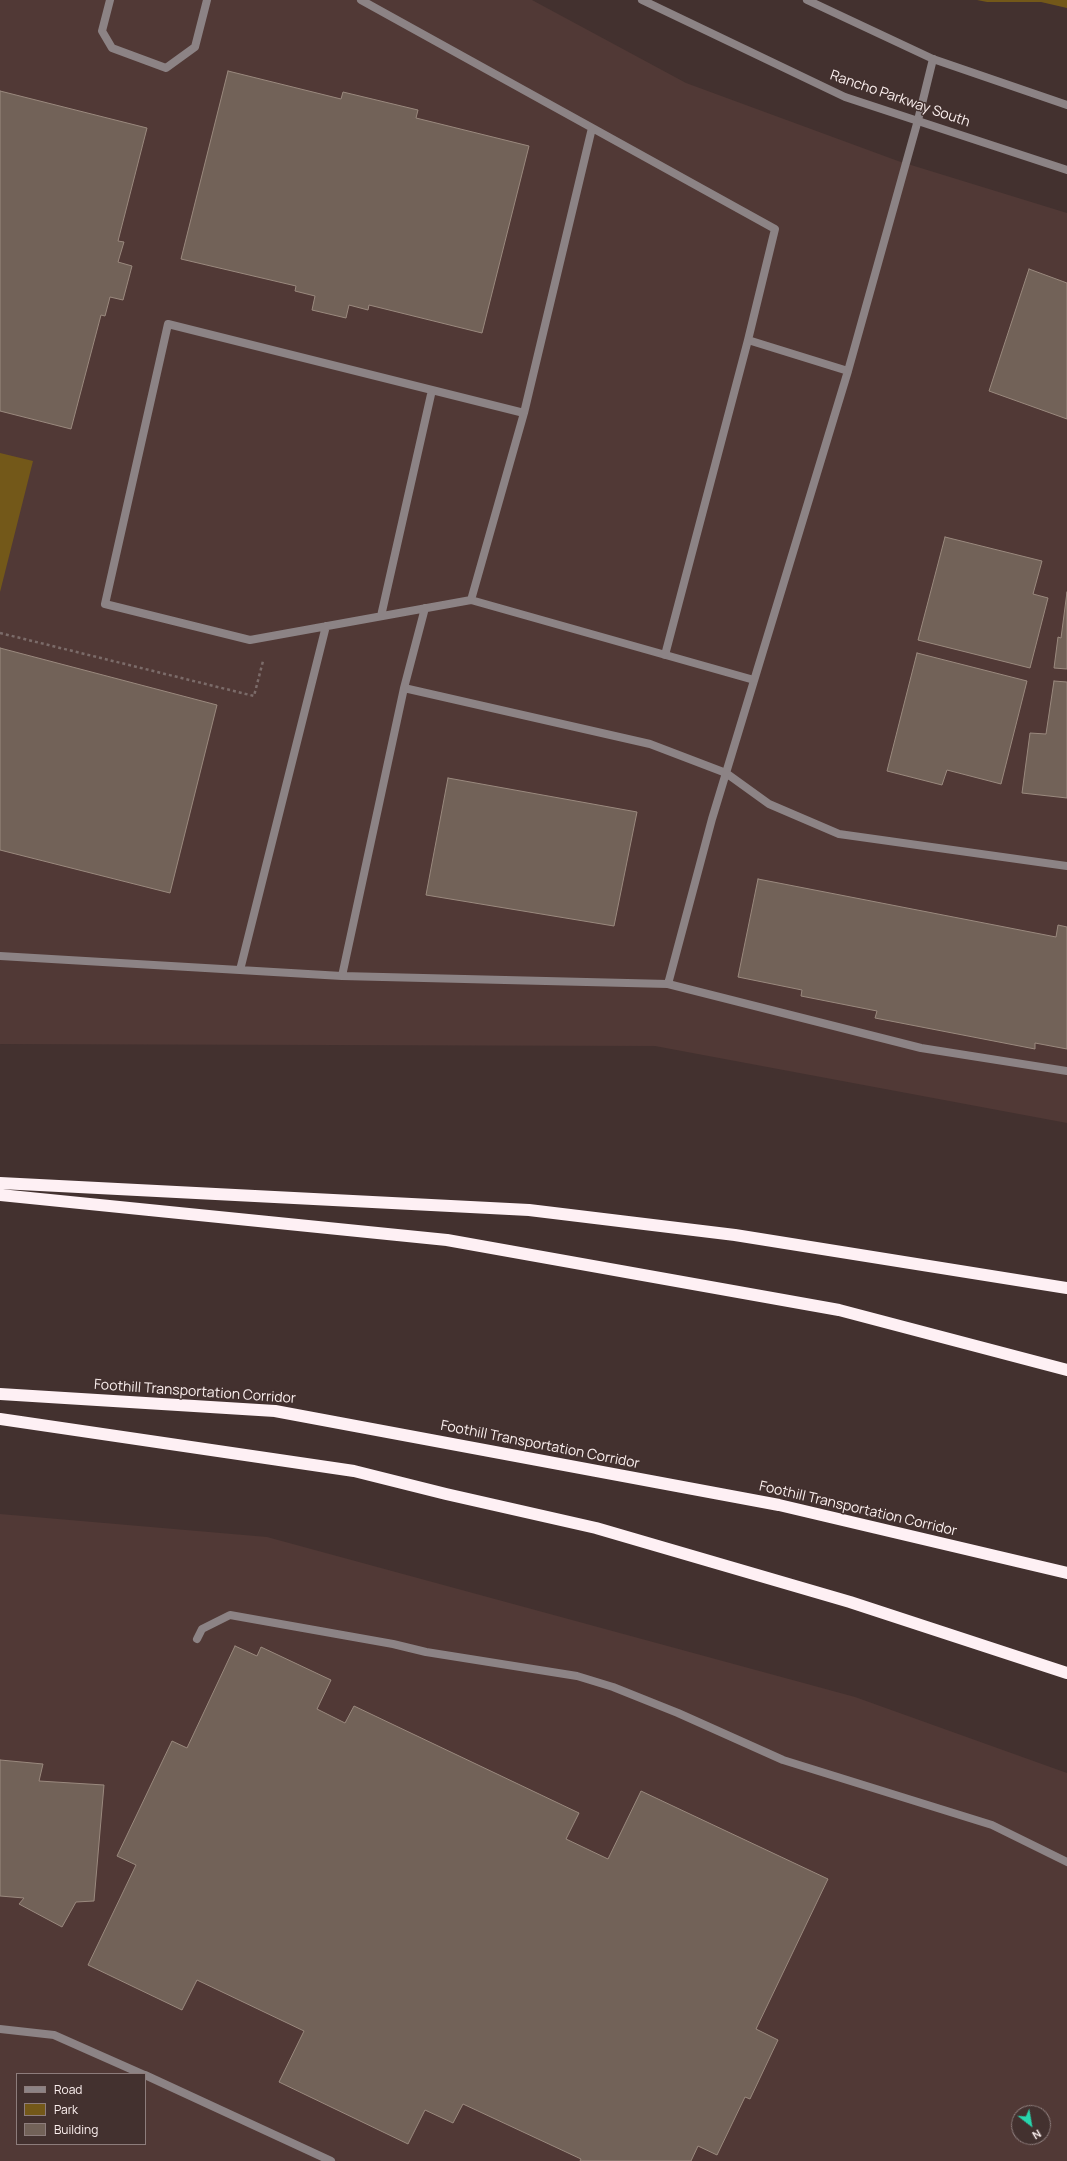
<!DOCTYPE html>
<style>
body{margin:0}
#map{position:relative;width:1067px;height:2161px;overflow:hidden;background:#43312f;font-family:Manrope,sans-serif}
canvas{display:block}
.legend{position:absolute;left:16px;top:2073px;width:130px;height:72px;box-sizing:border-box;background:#43312f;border:1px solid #8d7d7c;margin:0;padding:5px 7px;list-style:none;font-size:12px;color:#fcf0ef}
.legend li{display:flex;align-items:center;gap:8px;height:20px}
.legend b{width:20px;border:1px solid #8d7d7c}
.north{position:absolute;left:1011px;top:2105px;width:40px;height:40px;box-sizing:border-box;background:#43312f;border:1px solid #8d7d7c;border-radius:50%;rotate:149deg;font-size:11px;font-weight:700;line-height:16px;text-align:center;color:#fcf0ef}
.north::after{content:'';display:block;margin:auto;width:14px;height:18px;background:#27d5ad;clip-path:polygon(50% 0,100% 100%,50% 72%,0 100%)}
</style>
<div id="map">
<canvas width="1067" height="2161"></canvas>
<ul class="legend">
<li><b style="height:5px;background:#8c8385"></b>Road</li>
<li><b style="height:11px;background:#735819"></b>Park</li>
<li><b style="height:11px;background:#726258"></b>Building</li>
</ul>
<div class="north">N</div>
</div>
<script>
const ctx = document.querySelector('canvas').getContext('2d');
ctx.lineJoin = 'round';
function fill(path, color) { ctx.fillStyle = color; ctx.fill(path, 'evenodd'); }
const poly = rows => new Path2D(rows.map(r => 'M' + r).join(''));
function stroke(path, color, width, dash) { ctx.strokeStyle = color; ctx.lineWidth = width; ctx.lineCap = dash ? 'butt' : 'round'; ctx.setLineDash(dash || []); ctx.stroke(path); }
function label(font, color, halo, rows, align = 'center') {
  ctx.font = font + ' Manrope,sans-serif'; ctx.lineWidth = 3; ctx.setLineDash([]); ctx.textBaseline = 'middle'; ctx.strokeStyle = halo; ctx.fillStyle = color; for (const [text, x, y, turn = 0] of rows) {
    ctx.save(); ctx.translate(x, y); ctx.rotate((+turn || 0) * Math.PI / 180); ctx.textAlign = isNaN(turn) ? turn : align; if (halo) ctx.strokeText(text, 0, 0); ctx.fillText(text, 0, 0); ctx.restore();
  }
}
fill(poly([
 [0,0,532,0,686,83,898,161,1067,213,1067,1123,655,1046,0,1044],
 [0,1514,267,1537,855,1697,1067,1773,1067,2161,0,2161],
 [17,2074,145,2074,145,2144,17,2144],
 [1019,2113,1043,2113,1043,2137,1019,2137]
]), '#513936');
fill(poly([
 [977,0,1067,0,1067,8,1041,2,987,2],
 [0,453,33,461,0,592]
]), '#735819');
const building = poly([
 [228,71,341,99,343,92,418,110,416,118,529,146,482,333,369,305,368,310,349,305,346,318,312,310,315,296,295,291,296,286,181,259,228,71],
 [0,91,147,128,118,241,124,242,118,262,132,266,123,300,110,297,105,316,101,315,71,429,0,411,0,91],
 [1029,269,1067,283,1067,419,989,391,1029,269],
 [945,537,1042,561,1033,594,1048,598,1030,668,918,640,945,537],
 [1067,592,1067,669,1054,668,1058,637,1061,638,1067,592],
 [0,648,217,705,170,893,0,850,0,648],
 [917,653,1027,681,1001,784,947,770,942,785,887,771,917,653],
 [1054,681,1067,682,1067,798,1022,793,1030,733,1046,734,1054,681],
 [448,778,637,812,614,926,426,895,448,778],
 [758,879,1056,937,1058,925,1067,927,1067,1049,1035,1043,1035,1049,875,1018,877,1011,801,996,802,990,738,977,758,879],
 [235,1646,257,1656,261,1647,331,1680,317,1709,345,1723,354,1706,579,1813,566,1839,608,1859,641,1791,828,1879,756,2029,778,2040,750,2099,745,2097,717,2155,698,2146,691,2161,580,2161,581,2159,463,2104,453,2123,425,2110,408,2144,279,2082,304,2031,197,1980,182,2010,88,1965,136,1865,117,1856,172,1741,187,1748,235,1646],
 [0,1760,43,1764,39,1781,104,1785,94,1901,76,1902,62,1927,19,1904,24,1898,0,1896,0,1760]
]);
fill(building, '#726258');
stroke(building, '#9a897e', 1);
stroke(poly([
 [0,633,254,696,263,661]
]), '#7b6b69', 2.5, [3, 3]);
stroke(poly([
 [110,0,102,31,112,48,166,68,195,47,207,0],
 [361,0,775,229,748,340,848,371],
 [592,128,524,413,168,324,105,604,250,640,471,600,754,680],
 [471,600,524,413],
 [381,616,432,390],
 [665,655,748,340],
 [404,688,425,608],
 [0,956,342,976,668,984,921,1048,1067,1071],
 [240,970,326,626],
 [342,976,404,688,650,744,726,773,769,804,839,834,1067,866],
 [668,984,712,819,848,371,918,120,933,59],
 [197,1639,202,1629,230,1615,393,1644,426,1652,577,1676,613,1687,678,1713,783,1760,992,1825,1067,1862],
 [0,2029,54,2035,142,2074],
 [145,2075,331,2161]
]), '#8c8385', 8);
stroke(poly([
 [642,0,845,97,1067,170],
 [807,0,933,59,1067,105]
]), '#8c8385', 8);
stroke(poly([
 [0,1183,529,1210,735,1235,1067,1288],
 [0,1195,447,1240,839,1310,1067,1370],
 [0,1394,275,1411,779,1505,1067,1573],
 [0,1419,354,1471,446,1494,596,1528,850,1602,1067,1673]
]), '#fef0f4', 12);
label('14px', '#fcf0ef', '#43312f', [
 ["Rancho Parkway South",900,99,19],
 ["Foothill Transportation Corridor",195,1392,4],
 ["Foothill Transportation Corridor",540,1445,11],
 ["Foothill Transportation Corridor",858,1509,13]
]);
</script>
